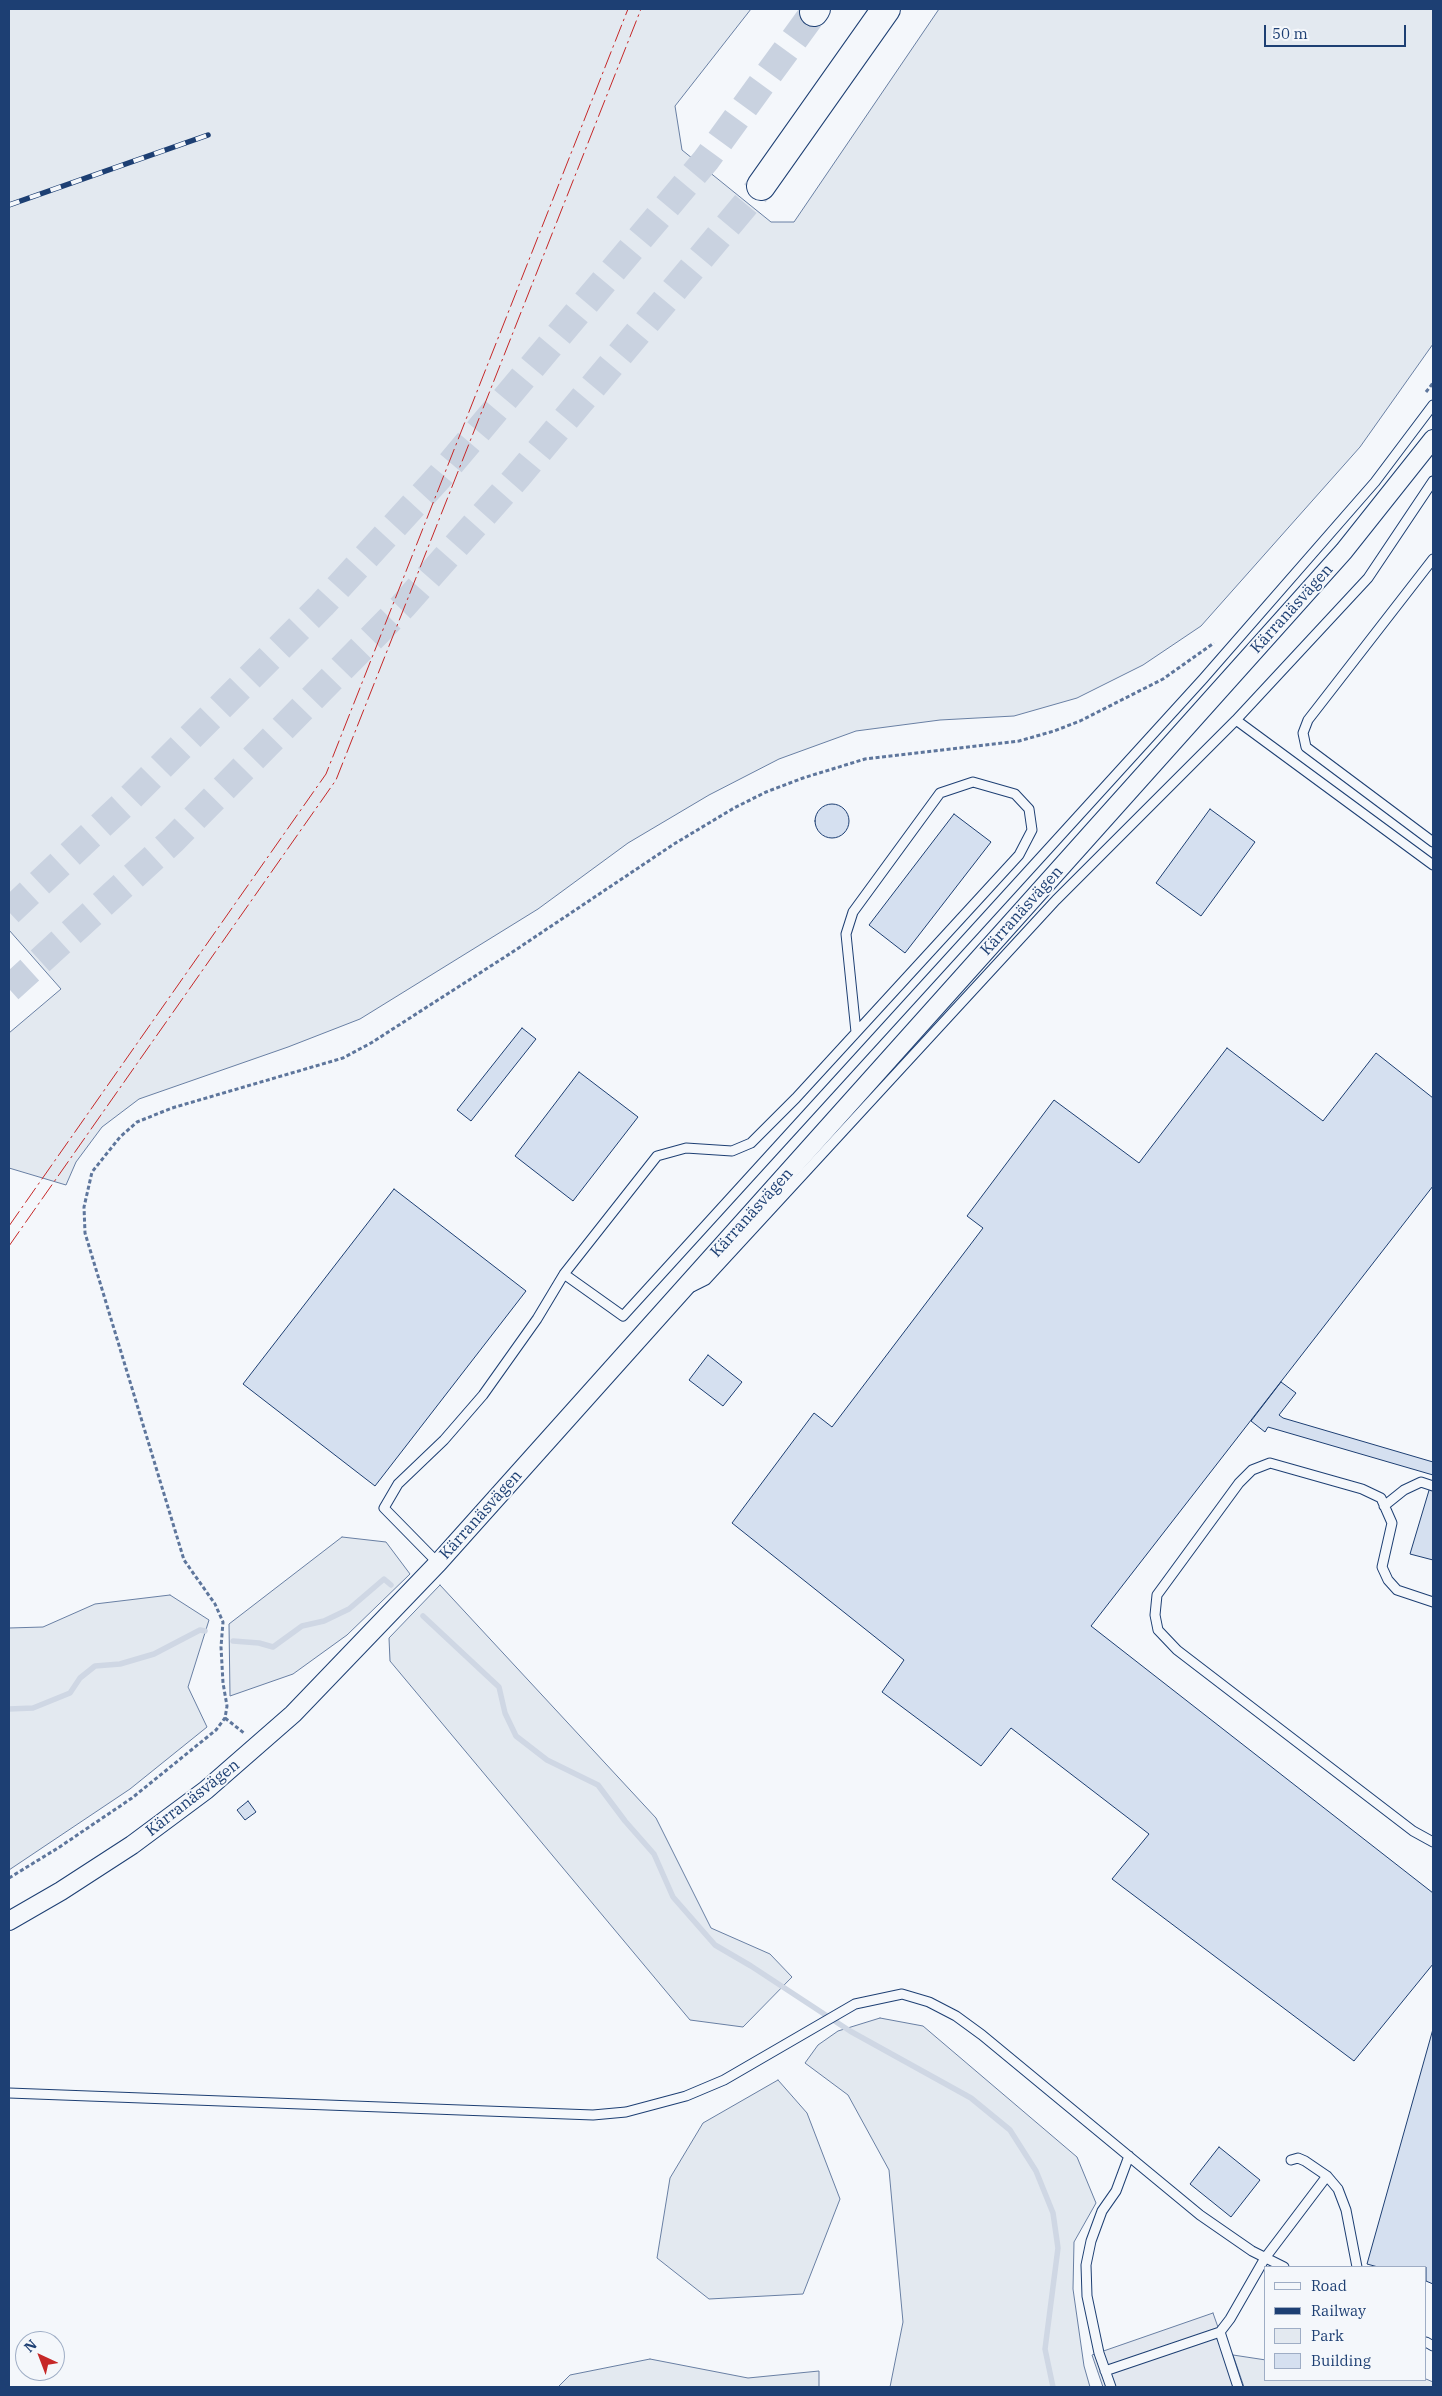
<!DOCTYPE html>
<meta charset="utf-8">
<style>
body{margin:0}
#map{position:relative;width:1442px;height:2396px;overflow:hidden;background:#f4f7fb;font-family:"IBM Plex Serif",serif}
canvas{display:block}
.frame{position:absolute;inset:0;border:10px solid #1d3f73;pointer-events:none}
.legend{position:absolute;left:1264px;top:2266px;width:162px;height:115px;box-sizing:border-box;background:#f4f7fb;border:1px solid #9eadc5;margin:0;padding:6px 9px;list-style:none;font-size:15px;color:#1d3f73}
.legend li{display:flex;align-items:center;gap:10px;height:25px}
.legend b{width:25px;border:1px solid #9eadc5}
.north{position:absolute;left:15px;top:2331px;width:50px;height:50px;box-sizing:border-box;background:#f4f7fb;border:1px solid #9eadc5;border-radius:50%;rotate:317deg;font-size:14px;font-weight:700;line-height:20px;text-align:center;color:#1d3f73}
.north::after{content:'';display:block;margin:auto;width:18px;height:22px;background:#c62828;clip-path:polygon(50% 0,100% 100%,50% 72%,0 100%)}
.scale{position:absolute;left:1264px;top:25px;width:142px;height:22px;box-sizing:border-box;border:2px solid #1d3f73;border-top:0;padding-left:6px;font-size:15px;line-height:18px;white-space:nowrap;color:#1d3f73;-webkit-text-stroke:4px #f4f7fb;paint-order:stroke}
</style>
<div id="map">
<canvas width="1442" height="2396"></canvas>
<div class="frame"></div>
<ul class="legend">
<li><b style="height:6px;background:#f4f7fb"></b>Road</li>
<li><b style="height:6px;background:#1d3f73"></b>Railway</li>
<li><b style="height:14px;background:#e3e9f0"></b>Park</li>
<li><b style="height:14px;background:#d5e0f0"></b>Building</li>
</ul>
<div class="north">N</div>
<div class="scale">50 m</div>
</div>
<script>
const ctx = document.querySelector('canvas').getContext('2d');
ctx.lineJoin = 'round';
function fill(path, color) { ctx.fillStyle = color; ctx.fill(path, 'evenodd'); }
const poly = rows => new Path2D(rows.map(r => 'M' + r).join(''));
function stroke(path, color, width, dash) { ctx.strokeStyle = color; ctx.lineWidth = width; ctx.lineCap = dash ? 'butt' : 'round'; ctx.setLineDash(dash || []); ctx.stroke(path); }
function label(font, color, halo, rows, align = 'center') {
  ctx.font = font + ' "IBM Plex Serif",serif'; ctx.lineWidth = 4; ctx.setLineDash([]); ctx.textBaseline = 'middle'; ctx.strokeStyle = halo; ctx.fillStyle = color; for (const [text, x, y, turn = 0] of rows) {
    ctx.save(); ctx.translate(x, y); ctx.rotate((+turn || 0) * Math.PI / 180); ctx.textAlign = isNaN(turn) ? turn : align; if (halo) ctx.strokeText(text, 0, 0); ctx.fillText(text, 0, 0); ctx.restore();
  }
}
const green = poly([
 [9,9,751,9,675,106,682,150,771,222,794,222,939,9,1433,9,1433,344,1360,447,1201,626,1143,665,1077,698,1014,716,940,720,856,731,779,759,709,795,628,843,538,909,360,1019,288,1047,139,1099,102,1127,76,1162,66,1185,9,1168,9,1033,61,989,9,930,9,9],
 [342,1537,386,1542,410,1574,347,1635,293,1674,230,1696,229,1624,342,1537],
 [440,1585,656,1818,711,1928,770,1954,792,1977,743,2027,690,2020,390,1661,389,1638,440,1585],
 [170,1595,209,1620,188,1687,207,1727,130,1789,9,1870,9,1628,43,1627,95,1604,170,1595],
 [880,2018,923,2026,1077,2157,1096,2203,1074,2242,1073,2289,1084,2366,1090,2387,890,2387,903,2322,889,2170,848,2095,805,2063,818,2045,838,2031,880,2018],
 [778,2080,807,2113,840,2199,803,2294,709,2299,657,2258,670,2178,703,2123,778,2080],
 [1233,2355,1266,2360,1266,2380,1426,2379,1433,2382,1433,2387,1244,2387,1233,2355],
 [650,2359,748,2378,819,2371,819,2387,558,2387,570,2375,650,2359]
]);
fill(green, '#e3e9f0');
stroke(green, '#687fa3', 1);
const parking = poly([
 [1213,2313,1239,2387,1103,2387,1092,2355,1213,2313]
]);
fill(parking, '#e3e8f0');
stroke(parking, '#687fa3', 1);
stroke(poly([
 [423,1616,499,1687,505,1713,516,1736,547,1760,598,1785,625,1821,654,1854,673,1897,715,1945,751,1966,850,2031,971,2098,1010,2130,1036,2171,1053,2213,1058,2248,1045,2349,1053,2387],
 [233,1641,259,1643,273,1647,302,1626,324,1621,349,1609,384,1579,391,1585],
 [9,1709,33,1708,70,1693,80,1678,95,1666,120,1664,154,1654,200,1630,205,1631]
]), '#cfd7e4', 5.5);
const building = poly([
 '815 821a17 17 0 1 1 34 0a17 17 0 1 1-34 0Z',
 [1210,809,1255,842,1201,916,1156,883,1210,809],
 [954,814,991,842,905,953,869,925,954,814],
 [522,1028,536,1039,471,1121,457,1110,522,1028],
 [1227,1048,1323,1121,1376,1053,1433,1098,1433,1186,1091,1626,1433,1893,1433,1964,1354,2061,1112,1879,1149,1834,1011,1728,981,1766,882,1692,904,1660,732,1523,814,1413,832,1427,983,1228,967,1216,1054,1100,1139,1163,1227,1048],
 [579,1072,638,1117,573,1201,515,1156,579,1072],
 [394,1189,526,1291,375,1486,243,1384,394,1189],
 [708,1355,742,1382,723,1406,689,1380,708,1355],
 [1281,1382,1296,1393,1279,1415,1283,1418,1433,1462,1433,1475,1268,1427,1265,1432,1251,1421,1281,1382],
 [1430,1487,1433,1488,1433,1560,1410,1554,1430,1487],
 [248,1801,256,1812,245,1820,237,1810,248,1801],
 [1433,2029,1433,2284,1426,2281,1426,2267,1378,2267,1367,2264,1433,2029],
 [1219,2147,1260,2180,1231,2217,1190,2184,1219,2147]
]);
fill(building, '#d5e0f0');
stroke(building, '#1d3f73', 1);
stroke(poly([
 [9,912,127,801,322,605,441,475,706,160,814,12],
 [9,989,172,841,403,606,518,476,761,186]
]), '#c9d2e0', 28, [28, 14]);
const service = poly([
 [1433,559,1308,720,1303,733,1306,747,1433,842],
 [1236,720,1368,578,1433,481],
 [564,1274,623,1316,1203,679,1375,482,1433,405],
 [692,1287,706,1280,1056,900,1236,720,1433,865],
 [1384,1506,1404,1490,1421,1482,1433,1486],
 [438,1563,384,1508,398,1484,444,1440,483,1395,537,1319,564,1274,657,1156,686,1148,732,1151,751,1143,796,1098,1019,855,1032,830,1029,809,1015,794,973,782,940,793,853,912,846,934,856,1032],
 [1433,1602,1397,1590,1388,1580,1382,1567,1392,1523,1381,1498,1362,1489,1270,1463,1252,1470,1239,1483,1157,1595,1155,1615,1158,1630,1177,1650,1413,1831,1433,1842],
 [9,2093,593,2115,626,2112,686,2096,724,2080,855,2004,902,1994,929,2002,956,2016,982,2035,1200,2215,1252,2251,1284,2267],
 [1291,2160,1298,2158,1305,2161,1327,2176,1338,2189,1346,2210,1357,2267],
 [1426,2342,1433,2346],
 [1105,2371,1220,2332],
 [1111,2387,1099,2353,1087,2296,1086,2265,1091,2241,1102,2211,1116,2191,1129,2156],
 [1238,2387,1220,2332,1230,2319,1265,2258,1327,2176]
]);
const minor = poly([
 [9,1921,61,1891,132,1845,206,1790,293,1714,438,1563,1344,551,1433,439]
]);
const motorway = poly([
 [814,12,816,9],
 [761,186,886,9]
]);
stroke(service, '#1d3f73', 11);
stroke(minor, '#1d3f73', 20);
stroke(motorway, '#1d3f73', 30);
stroke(poly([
 [1426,392,1433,383],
 [225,1718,244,1733],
 [9,1878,58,1848,132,1798,216,1730,225,1718,227,1706,223,1683,221,1647,223,1622,215,1604,184,1560,85,1233,84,1207,92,1172,120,1137,137,1122,172,1108,343,1058,371,1043,511,953,674,844,734,808,766,792,803,778,865,759,1019,741,1054,731,1080,721,1163,679,1214,643]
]), '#5e769c', 3, [4, 2.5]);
stroke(service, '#f4f7fb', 9);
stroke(minor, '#f4f7fb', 18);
stroke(motorway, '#f4f7fb', 28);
const rail = poly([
 [9,205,208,135]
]);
stroke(rail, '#1d3f73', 5.5);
stroke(rail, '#f4f7fb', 4, [11]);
stroke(poly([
 [9,1226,326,774,628,9],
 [9,1246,336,780,641,9]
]), '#c62828', 1, [18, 4, 2.5, 4]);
label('16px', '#1d3f73', '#f4f7fb', [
 ["Kärranäsvägen",1292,609,-48],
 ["Kärranäsvägen",1022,911,-48],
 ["Kärranäsvägen",752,1213,-48],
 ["Kärranäsvägen",481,1515,-48],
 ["Kärranäsvägen",193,1798,-38]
]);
</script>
